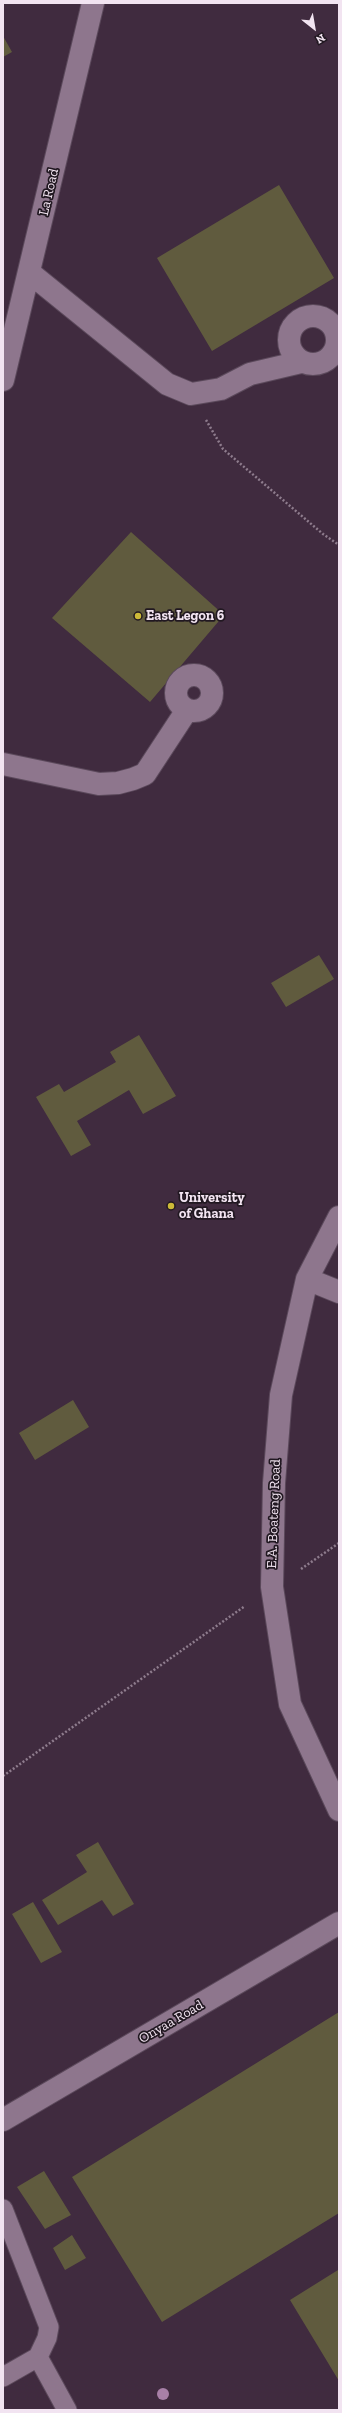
<!DOCTYPE html>
<style>
body{margin:0}
#map{position:relative;width:342px;height:2413px;overflow:hidden;background:#402b3f;font-family:"Zilla Slab",serif}
canvas{display:block}
.frame{position:absolute;inset:0;border:4px solid #f2e4f1;pointer-events:none}
.north{position:absolute;left:294px;top:8px;width:40px;height:40px;-webkit-text-stroke:3px #211821;paint-order:stroke;rotate:149deg;font-size:11px;font-weight:700;line-height:16px;text-align:center;color:#f2e4f1}
.north::after{content:'';display:block;margin:auto;width:14px;height:18px;background:#f2e4f1;clip-path:polygon(50% 0,100% 100%,50% 72%,0 100%)}
</style>
<div id="map">
<canvas width="342" height="2413"></canvas>
<div class="frame"></div>
<div class="north">N</div>
</div>
<script>
const ctx = document.querySelector('canvas').getContext('2d');
ctx.lineJoin = 'round';
function fill(path, color) { ctx.fillStyle = color; ctx.fill(path, 'evenodd'); }
const poly = rows => new Path2D(rows.map(r => 'M' + r).join(''));
function stroke(path, color, width, dash) { ctx.strokeStyle = color; ctx.lineWidth = width; ctx.lineCap = dash ? 'butt' : 'round'; ctx.setLineDash(dash || []); ctx.stroke(path); }
function label(font, color, halo, rows, align = 'center') {
  ctx.font = font + ' "Zilla Slab",serif'; ctx.lineWidth = 3.5; ctx.setLineDash([]); ctx.textBaseline = 'middle'; ctx.strokeStyle = halo; ctx.fillStyle = color; for (const [text, x, y, turn = 0] of rows) {
    ctx.save(); ctx.translate(x, y); ctx.rotate((+turn || 0) * Math.PI / 180); ctx.textAlign = isNaN(turn) ? turn : align; if (halo) ctx.strokeText(text, 0, 0); ctx.fillText(text, 0, 0); ctx.restore();
  }
}
fill(poly([
 [3,36,12,52,3,57],
 [279,185,334,278,212,351,157,258],
 [131,532,224,615,150,702,52,618],
 [319,955,334,979,286,1007,271,983],
 [139,1035,176,1096,143,1114,129,1090,77,1121,91,1145,71,1156,36,1097,59,1084,64,1092,116,1062,110,1052],
 [73,1400,89,1427,35,1460,19,1433],
 [98,1842,134,1904,113,1916,102,1900,58,1925,42,1900,87,1872,76,1855],
 [33,1902,62,1952,41,1963,12,1914],
 [339,2012,339,2213,162,2322,72,2177],
 [44,2171,71,2215,45,2229,17,2187],
 [72,2235,86,2258,65,2270,53,2248],
 [338,2270,339,2272,339,2381,290,2300]
]), '#605b3e');
const service = poly([
 [3,2209,49,2327,47,2338,38,2357,3,2377],
 [38,2357,67,2410]
]);
const minor = poly([
 [30,273,167,384,191,394,221,389,250,374,301,362],
 '289 340a24 24 0 1 1 48 0a24 24 0 1 1-48 0Z',
 [3,380,93,3],
 '176 693a18 18 0 1 1 36 0a18 18 0 1 1-36 0Z',
 [3,764,99,784,118,783,133,779,145,774,187,710],
 [339,1217,307,1279,281,1395,274,1483,272,1587,290,1704,339,1810],
 [307,1279,339,1292],
 [3,2120,339,1923]
]);
stroke(service, '#5b495b', 21);
stroke(minor, '#5b495b', 24);
stroke(poly([
 [206,420,223,449,323,534,339,545],
 [301,1569,339,1543],
 [3,1776,245,1606]
]), '#8e7c8d', 2.5, [2, 2]);
stroke(service, '#8e768d', 19);
stroke(minor, '#8e768d', 22);
ctx.fillStyle = '#a880a7';
for (const [x, y] of [
 [163,2394]
]) { ctx.beginPath(); ctx.arc(x, y, 6, 0, 2 * Math.PI); ctx.fill(); }
for (const [x, y, r, color] of [
 [138,616,4,"#cdb938"],
 [171,1206,4,"#cdb938"]
]) { const dot = new Path2D(); dot.arc(x, y, r, 0, 2 * Math.PI); ctx.fillStyle = color; ctx.fill(dot); stroke(dot, '#211821', 1.5); }
label('14px', '#f2e4f1', '#211821', [
 ["La Road",49,192,-77],
 ["E.A. Boateng Road",274,1514,-88],
 ["Onyaa Road",171,2022,-30]
]);
label('bold 14px', '#f2e4f1', '#211821', [
 ["East Legon 6",146,616],
 ["University",179,1198],
 ["of Ghana",179,1214]
], 'left');
</script>
